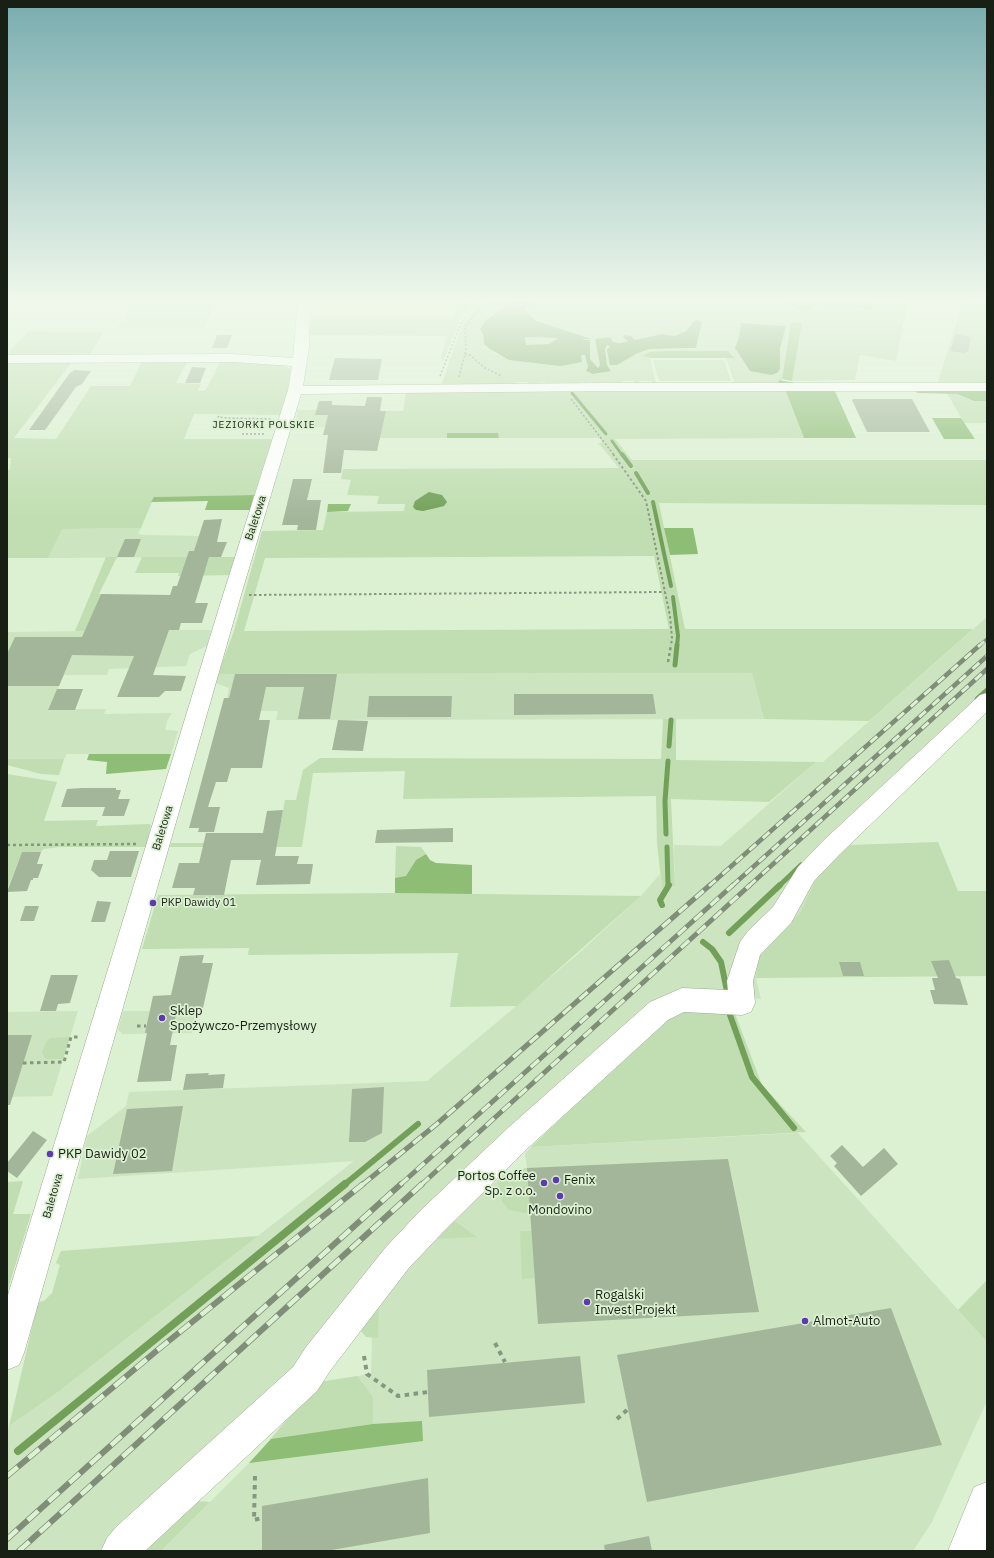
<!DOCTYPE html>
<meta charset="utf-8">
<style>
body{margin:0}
#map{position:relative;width:994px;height:1558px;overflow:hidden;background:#dcf0d2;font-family:"IBM Plex Sans",sans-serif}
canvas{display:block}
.frame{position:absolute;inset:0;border:8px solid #182015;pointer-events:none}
</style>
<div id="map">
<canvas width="994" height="1558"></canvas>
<div class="frame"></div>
</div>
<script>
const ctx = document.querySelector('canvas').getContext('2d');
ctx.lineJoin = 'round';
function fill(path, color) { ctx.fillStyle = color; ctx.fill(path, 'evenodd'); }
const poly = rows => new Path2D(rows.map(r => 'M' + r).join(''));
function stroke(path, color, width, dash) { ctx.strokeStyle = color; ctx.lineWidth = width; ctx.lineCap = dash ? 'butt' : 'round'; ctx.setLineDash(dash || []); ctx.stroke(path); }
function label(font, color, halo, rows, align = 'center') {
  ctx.font = font + ' "IBM Plex Sans",sans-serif'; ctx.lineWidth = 3.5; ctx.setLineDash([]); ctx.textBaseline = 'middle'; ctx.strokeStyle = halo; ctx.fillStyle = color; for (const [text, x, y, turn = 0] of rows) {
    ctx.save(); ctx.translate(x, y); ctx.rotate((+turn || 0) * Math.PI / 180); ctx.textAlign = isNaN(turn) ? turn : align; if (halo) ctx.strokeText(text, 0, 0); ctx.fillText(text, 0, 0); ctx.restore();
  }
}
fill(poly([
 [135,301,296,301,296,305,213,309,204,328,118,328],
 [298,410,331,410,386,411,382,429,357,429,295,426],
 [141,528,138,534,144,535,202,536,192,557,48,558,61,529],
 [987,617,987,712,895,797,850,845,819,872,800,913,765,946,756,978,761,999,693,993,670,999,287,1376,99,1551,7,1551,7,1436,9,1426,58,1392,354,1161,78,1179,87,1136,126,1106,129,1092,427,1081,578,954,641,896,660,874,662,888,675,886,674,845,721,846,816,762,823,762],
 [179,630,211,630,207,646,190,654,186,666,109,669,107,675,64,675,48,709,106,709,104,714,172,713,167,721,165,730,178,731,171,754,67,754,64,759,7,759,7,632],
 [752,673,764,719,276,720,278,711,254,711,256,698,227,698,229,688,216,683,218,674],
 [78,1011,52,1096,7,1097,7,1012],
 [123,1011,196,1011,192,1033,123,1034,118,1030],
 [798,1133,987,1342,987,1401,932,1522,913,1551,161,1551,255,1457,319,1382,350,1378,371,1373,373,1306,380,1296,471,1203,506,1173,527,1168,525,1154,531,1147]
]), '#cce4c0');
fill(poly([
 [459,301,476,301,461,318,443,361,441,357,447,336,309,335,312,317,453,317],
 [483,301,510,301,506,302,504,308,500,310,483,334,484,343,496,354,519,361,560,366,581,355,585,355,589,373,597,374,611,370,607,365,605,349,607,345,610,345,617,365,636,354,649,349,691,349,697,346,702,322,698,320,694,321,686,331,675,336,662,334,635,340,632,337,625,342,620,343,613,342,613,340,608,337,595,339,600,365,598,368,590,359,590,340,580,339,590,338,536,321,524,309,534,304,531,301,781,301,805,312,818,304,831,307,842,308,847,306,872,310,874,301,908,301,896,361,860,355,855,380,792,381,802,323,791,322,782,379,784,384,735,384,726,358,735,357,728,351,665,351,643,356,650,358,656,383,693,383,694,385,652,384,651,381,639,381,639,384,635,384,634,381,622,381,623,385,614,384,613,382,601,382,601,385,592,385,592,382,588,382,588,385,585,384,584,382,580,382,580,384,546,385,545,382,529,385,528,382,516,382,516,386,461,384,458,386,441,386,459,333,466,319],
 [741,323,786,326,780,349,777,373,771,375,750,371,735,348,739,336],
 [963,301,987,301,987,385,977,384,975,382,938,382],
 [29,331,103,332,89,357,8,357,10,350],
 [524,337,557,338,555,342,549,344,541,345,525,345],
 [221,360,274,361,291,369,287,393,280,415,194,414,184,439,272,439,254,495,154,497,141,528,62,529,48,558,7,558,7,471,10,469,11,458,7,458,7,362,72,362,14,438,56,439,91,386,130,386,142,361,187,362,176,383,201,384,198,391,206,390],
 [653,360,724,360,731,381,659,381],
 [786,391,804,438,615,439,632,460,987,460,987,505,659,503,685,629,973,629,869,721,764,719,752,673,218,674,234,631,262,531,323,530,327,512,404,511,405,504,377,504,379,496,347,495,351,480,341,479,343,469,619,468,600,445,597,444,602,442,599,438,499,438,497,433,447,433,447,438,380,438,386,411,403,411,406,392],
 [654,556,669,629,244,631,265,558],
 [947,393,957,394,974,401,987,401,987,423,964,423],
 [106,557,117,557,99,594,101,594,85,631,75,631],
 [142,557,235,557,229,575,178,576,179,573,135,573],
 [663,719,676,719,676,760,816,762,769,802,671,799,675,886,662,888,657,843,656,796,403,799,405,771,313,773,302,847,170,847,171,843,277,843,285,800,296,800,303,770,320,758,661,759],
 [7,759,64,759,59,775,41,774,7,765],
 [7,774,57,782,44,821,98,820,96,826,149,824,151,825,146,847,59,847,43,849,41,852,22,852,7,890],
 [938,842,958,891,987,891,987,976,756,978,760,951,800,913,819,872,850,845],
 [396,846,421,847,426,854,416,860,410,872,404,878,395,878],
 [395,893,641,896,517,1006,450,1007,458,953,248,955,249,948,142,949,158,895],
 [678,1007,734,1011,762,1085,806,1132,531,1147],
 [70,1037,63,1059,48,1059,44,1057,42,1053,46,1042,50,1038],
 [527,1168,531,1214,509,1210,502,1201,499,1191,498,1181,506,1173],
 [23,1181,13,1214,31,1214,7,1292,7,1182],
 [453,1220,477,1237,432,1239],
 [520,1231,532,1231,535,1278,522,1279],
 [258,1236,58,1392,9,1426,38,1302,44,1301,52,1293,60,1265,56,1263,61,1251],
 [987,1280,987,1342,958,1310],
 [379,1298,378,1338,366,1337,361,1331],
 [357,1376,373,1397,373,1424,271,1439,319,1382],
 [196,1501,210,1502,161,1551,142,1551]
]), '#c0deb1');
fill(poly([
 [781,301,874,301,872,310,847,306,842,308,831,307,818,304,805,312],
 [791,322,802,323,792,381,782,379],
 [665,351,728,351,735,358,650,358,642,356,650,352],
 [785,389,834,389,856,438,804,438],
 [914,389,987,390,987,401,974,401,957,394,917,393],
 [932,418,961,418,975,439,944,439],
 [447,433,498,433,499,438,447,438],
 [254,495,250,510,205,510,208,501,151,502,154,497],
 [328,504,351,504,348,511,327,512],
 [664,528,693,528,698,554,670,555],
 [89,754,171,754,166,769,106,774,107,762,87,760],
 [426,854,430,860,436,863,472,865,472,894,395,893,395,878,406,876,416,860],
 [422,1421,423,1441,249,1463,271,1439,373,1424]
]), '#8ebd75');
fill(poly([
 [510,301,531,301,534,305,533,306,526,307,524,309,536,321,592,339,581,339,590,340,590,359,598,368,600,365,595,339,608,337,612,339,613,342,620,343,628,341,623,337,625,335,631,336,635,340,662,334,675,336,686,331,694,321,698,320,702,322,696,348,649,349,636,354,617,365,610,365,607,350,610,346,607,345,605,349,607,365,611,371,593,374,586,371,588,367,585,355,581,355,582,362,560,366,509,360,490,349,484,344,483,334,480,329,486,320,504,308,506,302],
 [525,337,557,338,557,339,549,344,526,345],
 [741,323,786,326,780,349,780,369,777,373,771,375,750,371,735,348,739,336],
 [429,492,442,495,447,502,444,506,436,508,423,511,416,510,413,507,415,501]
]), '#72a059');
stroke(poly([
 [780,382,793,384],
 [572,393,606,434],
 [612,441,622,455]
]), '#72a059', 3);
stroke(poly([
 [622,454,631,466],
 [636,473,648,493],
 [653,502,671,586],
 [673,597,678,636,677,646]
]), '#72a059', 4);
stroke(poly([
 [675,665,677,645],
 [977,699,987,690],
 [669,746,671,720],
 [666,834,665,801,668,761],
 [667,847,668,886],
 [779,886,801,865]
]), '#72a059', 5);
stroke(poly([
 [662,905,660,900,669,885],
 [729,933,780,885],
 [703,942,712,949,721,962,728,996],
 [730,1015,752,1077,794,1128],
 [344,1185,418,1124]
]), '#72a059', 6);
stroke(poly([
 [18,1451,345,1184]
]), '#72a059', 8);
fill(poly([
 [956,334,971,337,968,352,966,351,965,353,950,351],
 [217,335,232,335,227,348,212,348],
 [335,358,382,359,378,380,329,380],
 [192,367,206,368,200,383,185,383],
 [74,370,91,371,82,384,76,387,45,430,29,430,69,374],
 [367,397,382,397,380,411,386,411,377,451,344,450,341,473,323,473,328,435,323,435,328,415,315,415,319,401,332,401,332,405,365,406],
 [853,399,912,399,930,432,867,432,852,400],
 [293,479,312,479,307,500,321,500,316,530,297,530,298,525,282,525],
 [222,519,217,542,227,542,221,557,209,557,195,603,208,603,202,623,181,623,179,630,169,630,153,675,186,676,181,691,165,691,159,697,117,697,134,656,72,655,59,686,7,686,7,654,15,637,82,637,101,594,170,595,173,586,177,586,189,551,194,551,204,520],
 [125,539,141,539,134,557,117,557],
 [235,674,337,674,330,719,298,719,304,687,266,687,259,720,270,720,262,768,231,768,227,782,216,782,208,807,220,807,214,832,198,832,199,828,189,828,224,698,229,698],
 [57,689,83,689,75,710,48,710],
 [514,694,653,694,656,714,514,715],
 [369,696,452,696,451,717,367,717],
 [338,720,368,721,363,751,332,750],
 [82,788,116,788,116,790,121,790,118,799,130,799,124,816,102,816,105,807,61,807,67,789],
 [283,810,275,856,299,856,297,864,313,864,310,884,256,885,261,860,231,860,224,895,193,895,195,888,172,888,179,863,199,863,206,833,263,833,267,811],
 [453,828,453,842,375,843,377,830],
 [110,851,139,851,131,877,99,877,91,870,94,860,107,860],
 [22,852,41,852,37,864,43,864,38,878,33,878,33,880,31,880,27,891,7,892],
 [97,901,111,902,105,922,91,922],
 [25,906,39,906,34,921,20,921],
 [204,955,202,963,213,963,203,1008,177,1009,170,1045,177,1045,171,1081,137,1082,147,1033,145,1033,153,996,171,995,180,956],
 [949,960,956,978,960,979,968,1005,934,1004,930,990,935,990,932,978,938,978,931,961],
 [839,962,860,962,864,976,843,976],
 [51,975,78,975,70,1003,58,1004,56,1011,40,1011],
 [7,1035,32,1035,10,1105,7,1105],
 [209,1073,208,1075,225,1074,223,1088,183,1090,186,1074],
 [384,1087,382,1133,365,1142,349,1142,352,1089],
 [183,1106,172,1171,113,1174,127,1109],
 [33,1131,47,1140,17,1178,7,1171,7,1163],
 [842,1145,863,1167,884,1148,898,1164,861,1196,834,1166,837,1163,830,1156],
 [728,1159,759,1312,538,1324,527,1168],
 [891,1308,942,1445,647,1502,617,1355],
 [580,1356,585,1403,429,1417,427,1370],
 [428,1478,430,1533,326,1551,262,1551,262,1506],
 [649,1536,652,1551,605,1551,604,1545]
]), '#a3b69a');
const minor = poly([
 [298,301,310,301,309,347,303,386,600,383,987,383,987,391,600,391,301,394,241,595,24,1353,19,1365,7,1370,7,1298,223,595,288,390,292,366,232,362,7,363,7,355,232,354,293,358,298,301],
 [987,693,987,712,840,854,814,881,791,923,760,955,753,981,755,1003,751,1012,742,1015,684,1012,668,1020,529,1147,443,1232,408,1269,330,1371,317,1391,145,1551,101,1551,107,1538,116,1527,293,1367,306,1347,386,1247,421,1210,509,1127,650,1002,682,988,728,990,727,981,740,942,748,931,773,907,798,867,824,840,980,695,987,693],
 [987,1482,986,1551,948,1551,974,1487,987,1482]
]);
stroke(minor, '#98ab8f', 1);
stroke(poly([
 [490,304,496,305,507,301],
 [465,354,470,355,485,368,502,376],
 [440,376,459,328,469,311,479,301],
 [459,377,466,350,465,327,476,313,489,307,491,301],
 [571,399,614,455],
 [219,416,218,417,226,418,272,419],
 [242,434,265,434]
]), '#879680', 1.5, [2, 2]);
stroke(poly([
 [613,454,646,501,670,616,672,638,671,646],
 [249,595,665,592]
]), '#879680', 2, [2.5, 2.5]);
stroke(poly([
 [668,662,671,645],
 [7,845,138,844]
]), '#879680', 2.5, [3, 3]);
stroke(poly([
 [137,1026,146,1026],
 [23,1063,64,1062,71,1037,79,1037]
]), '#879680', 3, [3.5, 3.5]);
stroke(poly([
 [495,1343,505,1362],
 [364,1356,367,1374,398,1396,428,1392],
 [617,1419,628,1409],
 [255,1476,254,1520,262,1518]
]), '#879680', 4, [4.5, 4.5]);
fill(minor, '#fff');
const railFar3 = poly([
 [979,646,987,639]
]);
const railFar2 = poly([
 [709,886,980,645],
 [732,886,987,656],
 [749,886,987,669]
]);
const railFar1 = poly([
 [362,1185,438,1123,710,885],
 [400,1185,733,885],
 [421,1185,750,885]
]);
const rail = poly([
 [7,1476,160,1348,363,1184],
 [7,1539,401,1184],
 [19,1551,422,1184]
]);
stroke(railFar3, '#808e79', 3.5);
stroke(railFar2, '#808e79', 4.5);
stroke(railFar1, '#808e79', 5);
stroke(rail, '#808e79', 6);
stroke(railFar3, '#dcf0d2', 2.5, [7]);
stroke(railFar2, '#dcf0d2', 3, [9]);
stroke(railFar1, '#dcf0d2', 3.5, [11]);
stroke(rail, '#dcf0d2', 4.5, [14]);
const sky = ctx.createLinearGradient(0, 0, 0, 519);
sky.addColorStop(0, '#79acaf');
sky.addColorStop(0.58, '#eff8eb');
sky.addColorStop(1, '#eff8eb00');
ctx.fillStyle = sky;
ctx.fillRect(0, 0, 994, 519);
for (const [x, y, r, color] of [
 [153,903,4,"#5b3ab2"],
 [162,1018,4,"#5b3ab2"],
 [50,1154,4,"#5b3ab2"],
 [556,1180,4,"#5b3ab2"],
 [544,1183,4,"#5b3ab2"],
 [560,1196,4,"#5b3ab2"],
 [587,1302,4,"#5b3ab2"],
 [805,1321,4,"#5b3ab2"]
]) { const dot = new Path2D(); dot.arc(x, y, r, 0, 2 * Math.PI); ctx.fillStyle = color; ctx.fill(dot); stroke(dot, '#dcf0d2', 1.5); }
ctx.letterSpacing = '1px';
label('10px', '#182015', '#dcf0d2', [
 ["JEZIORKI POLSKIE",264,425]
]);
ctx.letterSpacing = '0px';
label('11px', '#182015', '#dcf0d2', [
 ["Baletowa",256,518,-72],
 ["Baletowa",163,828,-73],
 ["Baletowa",53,1196,-74]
]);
label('11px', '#182015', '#dcf0d2', [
 ["PKP Dawidy 01",161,903]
], 'left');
label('13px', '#182015', '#dcf0d2', [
 ["Sklep",170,1011],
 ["Spożywczo-Przemysłowy",170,1026],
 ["PKP Dawidy 02",58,1154],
 ["Portos Coffee",536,1176,"right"],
 ["Sp. z o.o.",536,1191,"right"],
 ["Fenix",564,1180],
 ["Mondovino",560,1210,"center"],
 ["Rogalski",595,1295],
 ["Invest Projekt",595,1310],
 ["Almot-Auto",813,1321]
], 'left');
</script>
